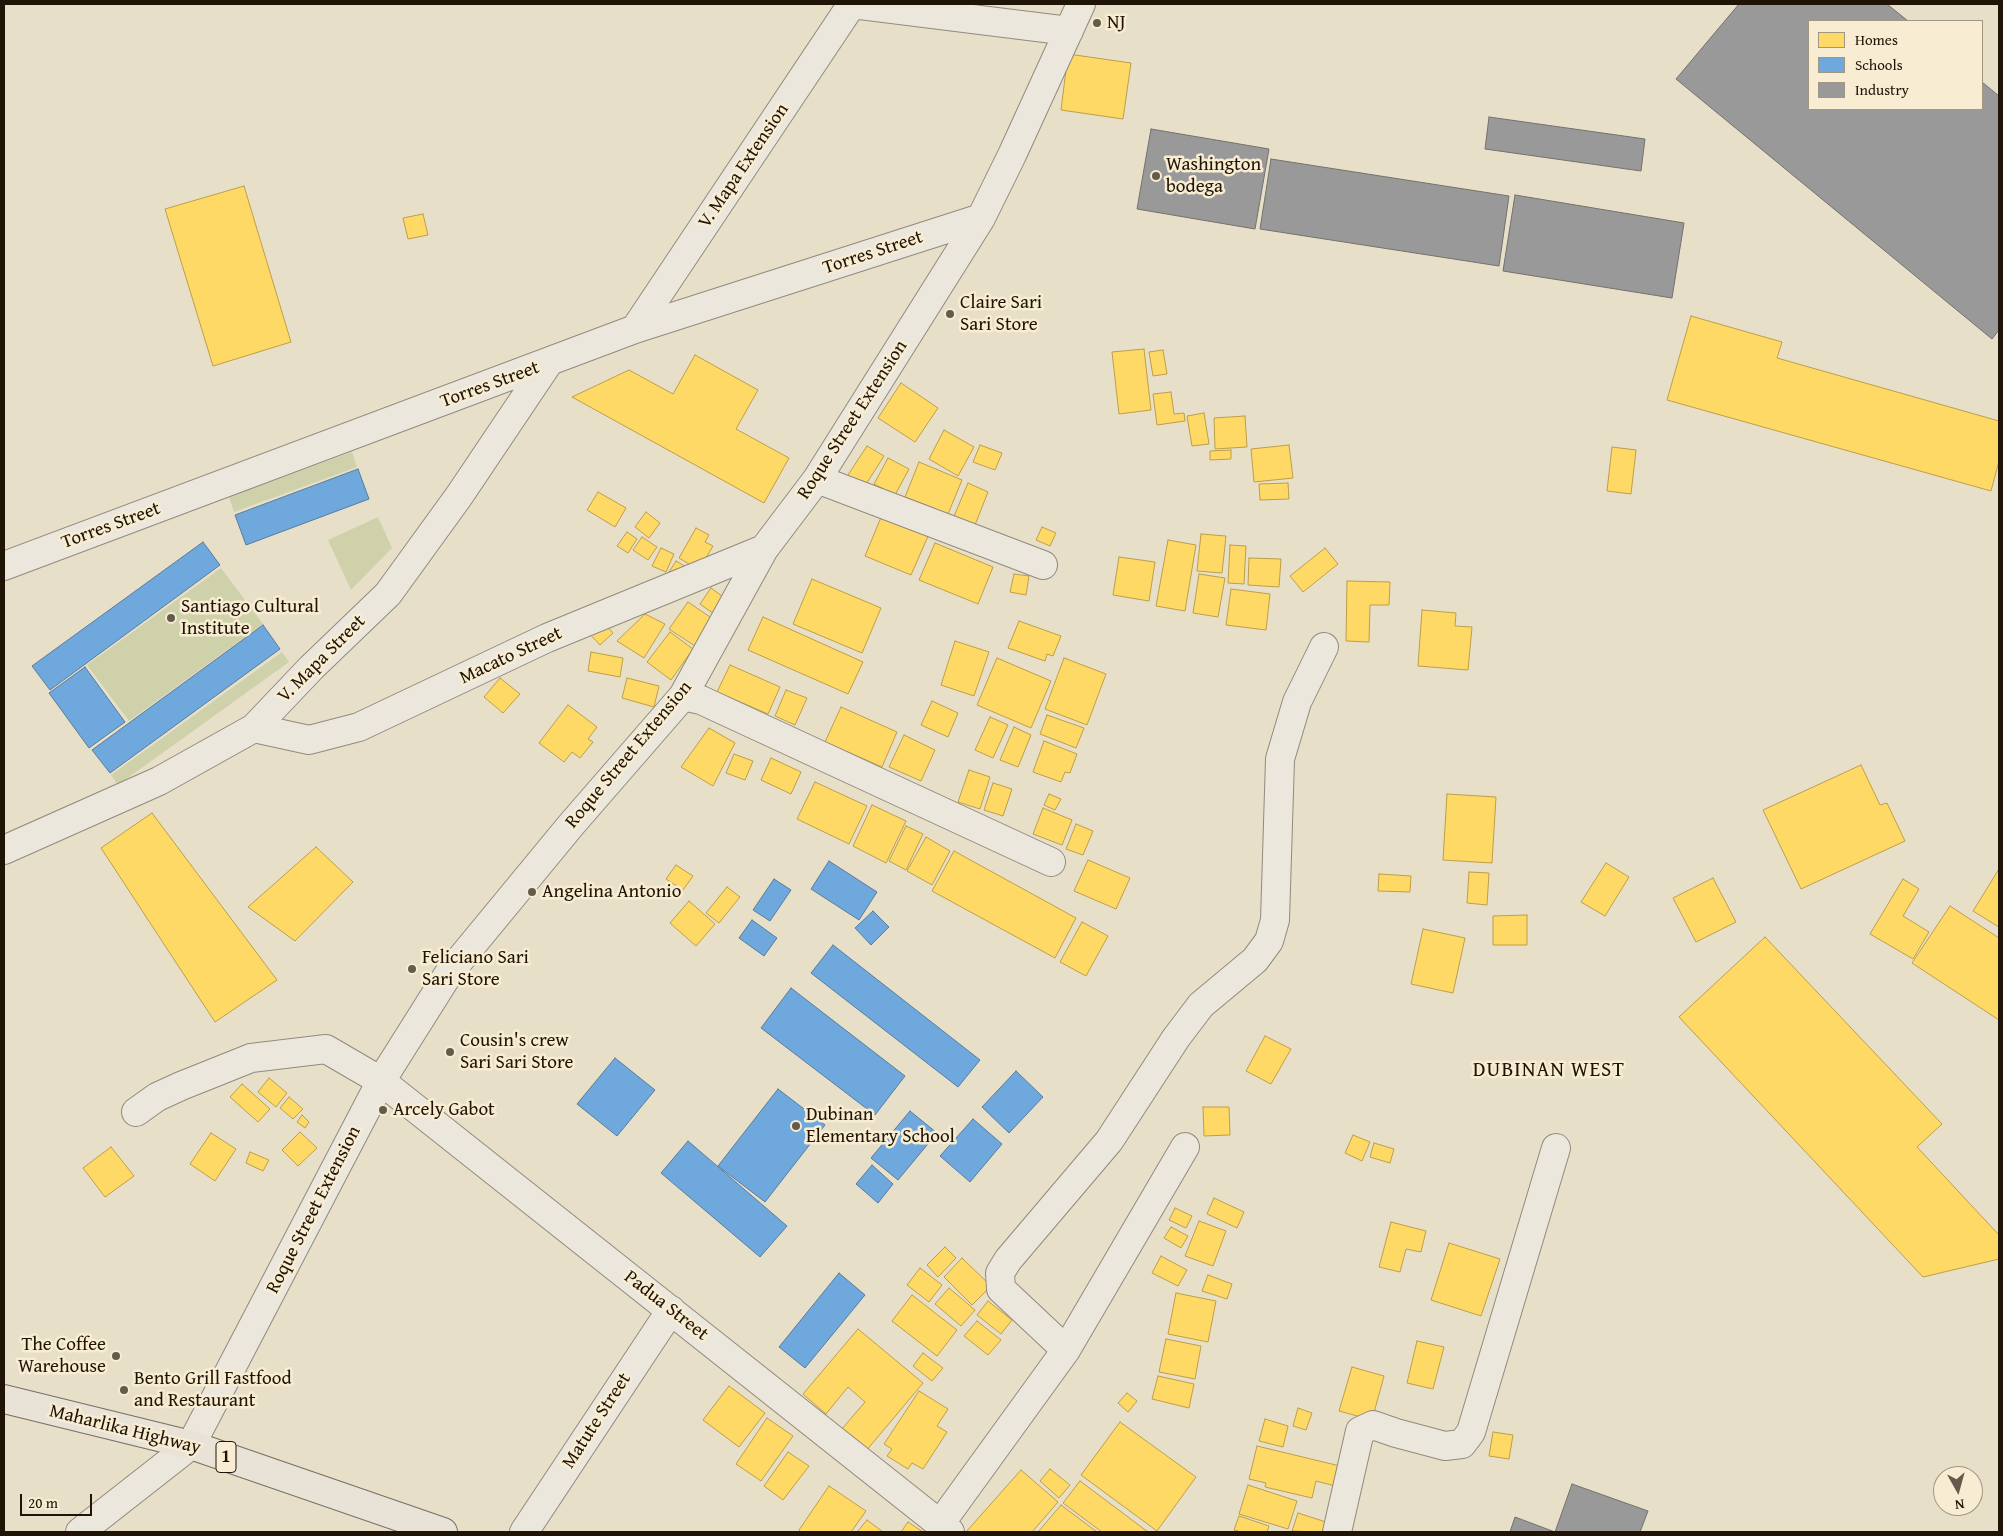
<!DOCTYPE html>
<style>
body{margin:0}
#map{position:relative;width:2003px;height:1536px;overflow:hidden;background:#e8dfc9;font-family:"Gentium Book Plus",serif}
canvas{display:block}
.frame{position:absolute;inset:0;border:5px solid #1f1405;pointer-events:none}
.legend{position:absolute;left:1808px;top:20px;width:175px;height:90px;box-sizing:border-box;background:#f8edd3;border:1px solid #a19681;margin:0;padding:6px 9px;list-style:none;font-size:15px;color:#1f1405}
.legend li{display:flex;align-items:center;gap:10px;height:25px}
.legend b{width:25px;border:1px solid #a19681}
.north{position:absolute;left:1933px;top:1466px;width:50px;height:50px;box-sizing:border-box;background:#f8edd3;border:1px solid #a19681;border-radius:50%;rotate:173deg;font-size:14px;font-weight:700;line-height:20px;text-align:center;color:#1f1405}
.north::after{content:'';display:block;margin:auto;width:18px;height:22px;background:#655b4a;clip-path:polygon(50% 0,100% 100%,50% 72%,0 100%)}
.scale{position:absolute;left:20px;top:1494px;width:72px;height:22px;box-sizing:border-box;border:2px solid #1f1405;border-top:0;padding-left:6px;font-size:15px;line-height:18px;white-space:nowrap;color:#1f1405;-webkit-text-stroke:4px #f8edd3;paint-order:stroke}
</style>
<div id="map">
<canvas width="2003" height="1536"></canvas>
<div class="frame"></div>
<ul class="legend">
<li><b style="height:14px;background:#ffd966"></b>Homes</li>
<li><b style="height:14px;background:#6fa8dc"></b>Schools</li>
<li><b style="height:14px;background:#999"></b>Industry</li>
</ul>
<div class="north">N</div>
<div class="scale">20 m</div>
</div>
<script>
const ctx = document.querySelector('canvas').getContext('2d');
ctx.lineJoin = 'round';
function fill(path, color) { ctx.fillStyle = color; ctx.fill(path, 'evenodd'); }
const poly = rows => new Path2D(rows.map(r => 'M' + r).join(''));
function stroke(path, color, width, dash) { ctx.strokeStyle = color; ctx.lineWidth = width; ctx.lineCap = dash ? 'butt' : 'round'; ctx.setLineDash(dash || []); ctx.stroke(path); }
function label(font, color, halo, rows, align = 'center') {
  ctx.font = font + ' "Gentium Book Plus",serif'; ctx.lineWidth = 5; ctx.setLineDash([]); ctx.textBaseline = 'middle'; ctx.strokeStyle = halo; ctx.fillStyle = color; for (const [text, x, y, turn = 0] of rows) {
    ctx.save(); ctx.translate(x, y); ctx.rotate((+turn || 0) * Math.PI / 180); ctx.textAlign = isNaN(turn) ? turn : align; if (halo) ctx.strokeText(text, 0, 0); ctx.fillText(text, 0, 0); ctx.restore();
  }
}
fill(poly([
 [352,452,357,467,234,512,229,497],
 [378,517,392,548,351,590,328,540],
 [221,568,263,624,129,721,87,665],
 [282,652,289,662,118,785,111,775]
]), '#cfd1ab');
const homes = poly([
 [1068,54,1131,63,1123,119,1061,110,1068,54],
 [244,186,291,342,213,366,165,209,244,186],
 [423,214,428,235,408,239,403,218,423,214],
 [1691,316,1782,342,1777,358,1999,421,1999,461,1991,491,1667,400,1691,316],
 [1144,349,1151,410,1119,414,1112,352,1144,349],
 [1163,350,1167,374,1153,376,1149,352,1163,350],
 [695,355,758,390,736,429,789,458,764,503,572,397,629,370,673,394,695,355],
 [901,383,938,408,915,442,878,418,901,383],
 [1171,392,1174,414,1184,413,1185,421,1157,425,1153,394,1171,392],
 [1204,413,1209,444,1192,446,1187,416,1204,413],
 [1245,416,1247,447,1215,449,1214,418,1245,416],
 [944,430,974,447,958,476,929,459,944,430],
 [980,445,1002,453,995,470,973,462,980,445],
 [1289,445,1293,478,1254,482,1251,449,1289,445],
 [867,446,884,456,863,489,846,478,867,446],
 [1612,447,1636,450,1631,494,1607,491,1612,447],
 [1231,450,1231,459,1210,460,1210,451,1231,450],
 [888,458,909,469,895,495,874,484,888,458],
 [919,462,962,480,948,514,905,497,919,462],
 [968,483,988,492,973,530,952,521,968,483],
 [1288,483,1289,499,1260,500,1259,484,1288,483],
 [598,492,626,508,615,527,587,510,598,492],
 [646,512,660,523,649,538,635,527,646,512],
 [882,515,929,534,911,575,865,556,882,515],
 [1042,527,1056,533,1050,546,1036,540,1042,527],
 [696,528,709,535,705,542,713,546,699,570,679,558,696,528],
 [627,532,637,539,628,553,617,546,627,532],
 [1201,534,1226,536,1222,573,1197,571,1201,534],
 [642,537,657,547,648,560,633,550,642,537],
 [1168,540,1196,545,1185,611,1156,606,1168,540],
 [935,543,993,567,978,604,919,580,935,543],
 [1230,545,1246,546,1244,584,1228,583,1230,545],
 [661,548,674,554,666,572,652,566,661,548],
 [1325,548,1338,564,1303,592,1290,576,1325,548],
 [1119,557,1155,562,1149,601,1113,595,1119,557],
 [1249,558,1281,559,1279,587,1248,585,1249,558],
 [676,561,688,568,681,579,669,572,676,561],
 [1014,574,1029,576,1026,595,1010,592,1014,574],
 [1199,574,1225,578,1218,617,1193,613,1199,574],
 [812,579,881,608,862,653,793,624,812,579],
 [1347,581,1390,582,1389,605,1370,605,1369,642,1346,641,1347,581],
 [711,588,726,599,714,614,700,604,711,588],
 [1231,589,1270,594,1266,630,1226,625,1231,589],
 [688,602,713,619,695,646,669,629,688,602],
 [1422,610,1456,613,1455,626,1472,627,1468,670,1418,666,1422,610],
 [645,614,665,624,644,658,617,641,645,614],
 [763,617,863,662,848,694,748,650,763,617],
 [601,620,613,633,600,645,588,632,601,620],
 [1019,621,1061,636,1053,656,1047,654,1045,661,1008,648,1019,621],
 [670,632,693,649,671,680,647,662,670,632],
 [955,641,989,652,974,696,941,685,955,641],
 [591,652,623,658,620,677,588,671,591,652],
 [997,658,1051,681,1031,728,977,705,997,658],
 [1064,658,1106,674,1087,725,1045,709,1064,658],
 [730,665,780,687,768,714,717,692,730,665],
 [500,678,520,694,503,713,484,697,500,678],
 [627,678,659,686,654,707,622,698,627,678],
 [786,690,807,698,795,725,775,716,786,690],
 [932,701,958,713,948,737,921,725,932,701],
 [568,705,597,727,588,739,593,742,580,758,572,752,564,762,539,743,568,705],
 [841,707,897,732,882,767,825,742,841,707],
 [1047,715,1084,728,1076,748,1040,734,1047,715],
 [990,717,1008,725,993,758,975,750,990,717],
 [1014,727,1031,735,1018,767,1000,760,1014,727],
 [709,728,735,743,713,786,681,767,709,728],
 [904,735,935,750,921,781,889,767,904,735],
 [1044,741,1077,754,1070,773,1065,772,1061,782,1033,772,1044,741],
 [734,754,753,761,745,780,726,773,734,754],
 [771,758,801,772,791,794,761,780,771,758],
 [1861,765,1880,805,1887,803,1905,841,1801,889,1763,810,1861,765],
 [969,770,990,777,980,809,958,802,969,770],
 [815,782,867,806,849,844,797,819,815,782],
 [993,783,1012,789,1003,816,984,810,993,783],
 [1049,794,1061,799,1055,810,1044,805,1049,794],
 [1447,794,1496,797,1492,863,1443,860,1447,794],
 [872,805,906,821,886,863,853,846,872,805],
 [1043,808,1072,820,1062,845,1033,834,1043,808],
 [152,813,277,980,215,1022,101,848,152,813],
 [1076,824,1093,831,1083,855,1066,849,1076,824],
 [906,826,923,834,906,870,889,861,906,826],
 [926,837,950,851,932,885,907,871,926,837],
 [316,847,353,882,295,941,248,907,316,847],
 [954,851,1076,918,1055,958,932,891,954,851],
 [1088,860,1130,878,1116,909,1074,891,1088,860],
 [1606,863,1629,877,1605,916,1581,902,1606,863],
 [676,865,693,876,683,890,666,879,676,865],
 [1999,869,1999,927,1973,911,1999,869],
 [1469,872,1489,873,1487,905,1467,903,1469,872],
 [1379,874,1411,876,1410,892,1378,891,1379,874],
 [1713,878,1736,922,1696,942,1673,898,1713,878],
 [1903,879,1919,889,1903,916,1929,932,1913,959,1870,934,1903,879],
 [727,887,740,897,719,923,706,913,727,887],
 [689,901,715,924,696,946,670,923,689,901],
 [1950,906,1999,938,1999,1020,1912,963,1950,906],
 [1527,915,1527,945,1493,945,1493,916,1527,915],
 [1082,922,1108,936,1086,976,1060,962,1082,922],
 [1423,929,1465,938,1453,993,1411,984,1423,929],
 [1765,937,1942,1124,1917,1147,1999,1235,1999,1259,1923,1277,1679,1017,1765,937],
 [1265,1036,1291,1049,1271,1084,1246,1071,1265,1036],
 [269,1078,287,1093,276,1107,258,1092,269,1078],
 [242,1084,270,1109,258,1122,230,1097,242,1084],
 [289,1097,303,1109,293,1119,280,1108,289,1097],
 [1203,1107,1229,1107,1230,1135,1204,1136,1203,1107],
 [302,1115,309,1122,305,1128,297,1122,302,1115],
 [300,1132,317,1148,298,1166,282,1150,300,1132],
 [211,1133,236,1149,215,1181,190,1164,211,1133],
 [1353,1135,1370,1142,1362,1161,1345,1153,1353,1135],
 [1374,1143,1394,1149,1390,1163,1370,1157,1374,1143],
 [111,1147,134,1176,105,1197,83,1168,111,1147],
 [250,1152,269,1160,263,1171,246,1163,250,1152],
 [1214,1198,1244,1212,1237,1228,1207,1214,1214,1198],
 [1175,1208,1192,1216,1186,1228,1169,1220,1175,1208],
 [1199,1221,1226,1231,1213,1266,1185,1256,1199,1221],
 [1391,1222,1426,1231,1421,1252,1406,1249,1400,1272,1379,1267,1391,1222],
 [1171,1227,1188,1236,1181,1248,1164,1238,1171,1227],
 [1449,1243,1500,1259,1481,1316,1431,1300,1449,1243],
 [945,1247,956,1258,938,1277,927,1265,945,1247],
 [1161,1256,1187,1270,1178,1286,1152,1273,1161,1256],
 [962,1258,991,1286,972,1305,944,1277,962,1258],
 [920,1268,942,1285,929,1302,907,1285,920,1268],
 [1208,1275,1232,1284,1227,1299,1202,1291,1208,1275],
 [949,1288,975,1310,961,1326,935,1304,949,1288],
 [1176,1293,1216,1301,1208,1342,1168,1334,1176,1293],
 [912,1295,957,1330,937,1356,892,1321,912,1295],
 [988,1301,1012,1320,1001,1334,977,1315,988,1301],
 [977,1321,1001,1340,988,1355,964,1336,977,1321],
 [858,1329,923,1383,866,1451,841,1430,865,1402,848,1387,826,1414,803,1394,858,1329],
 [1166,1339,1201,1346,1195,1379,1159,1372,1166,1339],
 [1417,1341,1444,1347,1433,1389,1407,1383,1417,1341],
 [923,1353,943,1368,932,1381,913,1366,923,1353],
 [1352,1367,1384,1376,1372,1420,1339,1411,1352,1367],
 [1158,1376,1194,1384,1189,1408,1152,1399,1158,1376],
 [729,1386,765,1413,739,1447,703,1420,729,1386],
 [919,1391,948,1409,937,1426,947,1432,923,1469,912,1463,908,1469,887,1456,892,1449,884,1444,919,1391],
 [1127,1393,1137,1401,1128,1412,1118,1403,1127,1393],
 [1298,1408,1312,1413,1306,1430,1293,1426,1298,1408],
 [767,1418,793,1436,761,1481,736,1464,767,1418],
 [1265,1419,1288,1426,1283,1447,1259,1441,1265,1419],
 [1120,1422,1196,1477,1157,1531,1081,1475,1120,1422],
 [1493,1432,1513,1435,1509,1459,1489,1456,1493,1432],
 [1257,1446,1340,1466,1335,1486,1316,1481,1312,1498,1265,1487,1266,1483,1249,1479,1257,1446],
 [788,1452,809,1466,783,1500,764,1486,788,1452],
 [1050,1469,1070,1485,1059,1498,1040,1481,1050,1469],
 [1021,1470,1058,1502,1032,1532,966,1532,1021,1470],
 [1080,1481,1148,1532,1102,1532,1063,1503,1080,1481],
 [1248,1485,1297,1501,1288,1529,1239,1514,1248,1485],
 [829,1486,866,1511,851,1532,801,1532,799,1530,829,1486],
 [1061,1505,1097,1532,1038,1532,1061,1505],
 [1298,1513,1326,1522,1322,1532,1292,1531,1298,1513],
 [1239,1516,1269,1526,1267,1532,1242,1532,1234,1530,1239,1516],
 [867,1520,883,1532,857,1532,867,1520],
 [908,1522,923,1532,901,1532,908,1522]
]);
fill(homes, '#ffd966');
stroke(homes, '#bc9e49', 1);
const schools = poly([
 [358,469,369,499,246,545,235,515,358,469],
 [203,542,220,565,50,690,32,666,203,542],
 [263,625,280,649,110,773,92,750,263,625],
 [85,667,125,722,89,748,49,693,85,667],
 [829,861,877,892,859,920,811,889,829,861],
 [774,879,791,890,770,921,753,910,774,879],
 [873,911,889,927,871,945,855,928,873,911],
 [752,920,777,938,764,956,739,938,752,920],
 [833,945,980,1060,958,1087,811,973,833,945],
 [791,988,905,1076,875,1115,761,1028,791,988],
 [615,1058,655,1090,617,1136,577,1104,615,1058],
 [1016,1071,1043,1097,1009,1133,982,1107,1016,1071],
 [778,1089,825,1125,765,1202,718,1166,778,1089],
 [910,1111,937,1133,898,1180,871,1158,910,1111],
 [973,1119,1002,1144,970,1182,940,1156,973,1119],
 [688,1141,787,1226,760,1257,661,1173,688,1141],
 [872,1165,893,1184,878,1203,856,1184,872,1165],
 [839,1273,865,1295,805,1368,779,1347,839,1273]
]);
fill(schools, '#6fa8dc');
stroke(schools, '#577c9c', 1);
const industry = poly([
 [1739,4,1887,4,1908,21,1809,21,1809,109,1982,109,1982,82,1999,96,1999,330,1992,339,1676,79,1739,4],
 [1489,117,1645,139,1641,171,1485,149,1489,117],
 [1151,129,1269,149,1255,229,1137,209,1151,129],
 [1271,159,1509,196,1499,266,1260,229,1271,159],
 [1515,195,1684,223,1672,298,1503,271,1515,195],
 [1572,1484,1648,1511,1640,1532,1510,1532,1515,1517,1555,1532,1572,1484]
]);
fill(industry, '#999');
stroke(industry, '#74716d', 1);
const minor = poly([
 [852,4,1069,31],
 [635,329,852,4],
 [817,479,1043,565],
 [4,566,635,329,981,218],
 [683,696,701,700,1051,862],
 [254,728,309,740,359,727,547,638,764,549],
 [4,850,159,781,254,728,311,668,388,594,459,496,549,362],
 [136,1112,157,1097,181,1086,251,1058,326,1049,381,1081,950,1532],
 [1066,1350,1001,1289,1000,1273,1008,1260,1109,1141,1176,1038,1201,1005,1255,960,1269,941,1275,920,1280,759,1297,702,1324,647],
 [940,1524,1066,1350,1185,1147],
 [80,1532,191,1445,381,1081,449,973,571,825,683,696,764,549,817,479,981,218,1012,155,1081,4],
 [524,1532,671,1310],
 [1337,1532,1360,1431,1373,1425,1396,1433,1445,1446,1462,1444,1471,1432,1556,1148]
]);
const major = poly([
 [4,1399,191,1445,443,1532]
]);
stroke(minor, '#918a7d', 30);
stroke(major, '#756f62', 30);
stroke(minor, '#ebe7dc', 28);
stroke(major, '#e8e2d7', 28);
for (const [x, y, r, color] of [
 [1097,23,5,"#655b4a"],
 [1156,176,5,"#655b4a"],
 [950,314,5,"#655b4a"],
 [171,618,5,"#655b4a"],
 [532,892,5,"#655b4a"],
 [412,969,5,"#655b4a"],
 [450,1052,5,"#655b4a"],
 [383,1110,5,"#655b4a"],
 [796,1126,5,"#655b4a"],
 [116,1356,5,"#655b4a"],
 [124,1390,5,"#655b4a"]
]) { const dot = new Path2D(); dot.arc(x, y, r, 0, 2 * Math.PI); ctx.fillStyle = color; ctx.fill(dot); stroke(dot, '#f8edd3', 2); }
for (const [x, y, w] of [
 [226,1457,20]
]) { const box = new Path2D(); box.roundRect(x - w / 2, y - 15.5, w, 31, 4); ctx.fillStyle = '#f8edd3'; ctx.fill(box); stroke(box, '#1f1405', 1); }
label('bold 18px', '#1f1405', null, [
 ["1",226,1457]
]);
label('19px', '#1f1405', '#f8edd3', [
 ["NJ",1107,23],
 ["Washington",1166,165],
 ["bodega",1166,187],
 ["Claire Sari",960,303],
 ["Sari Store",960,325],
 ["Santiago Cultural",181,607],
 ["Institute",181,629],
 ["Angelina Antonio",542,892],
 ["Feliciano Sari",422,958],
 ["Sari Store",422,980],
 ["Cousin's crew",460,1041],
 ["Sari Sari Store",460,1063],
 ["Arcely Gabot",393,1110],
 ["Dubinan",806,1115],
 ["Elementary School",806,1137],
 ["The Coffee",106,1345,"right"],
 ["Warehouse",106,1367,"right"],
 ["Bento Grill Fastfood",134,1379],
 ["and Restaurant",134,1401]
], 'left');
label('19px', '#1f1405', '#f8edd3', [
 ["V. Mapa Extension",744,166,-56],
 ["Torres Street",873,253,-18],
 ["Torres Street",490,385,-20],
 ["Roque Street Extension",853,420,-57],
 ["Torres Street",111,526,-20],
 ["Macato Street",511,656,-25],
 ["V. Mapa Street",322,659,-45],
 ["Roque Street Extension",629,755,-50],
 ["Roque Street Extension",314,1210,-63],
 ["Padua Street",666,1306,38],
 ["Matute Street",597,1421,-57],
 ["Maharlika Highway",125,1430,14]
]);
ctx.letterSpacing = '1px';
label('21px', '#1f1405', '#f8edd3', [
 ["DUBINAN WEST",1549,1071]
]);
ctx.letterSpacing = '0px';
</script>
